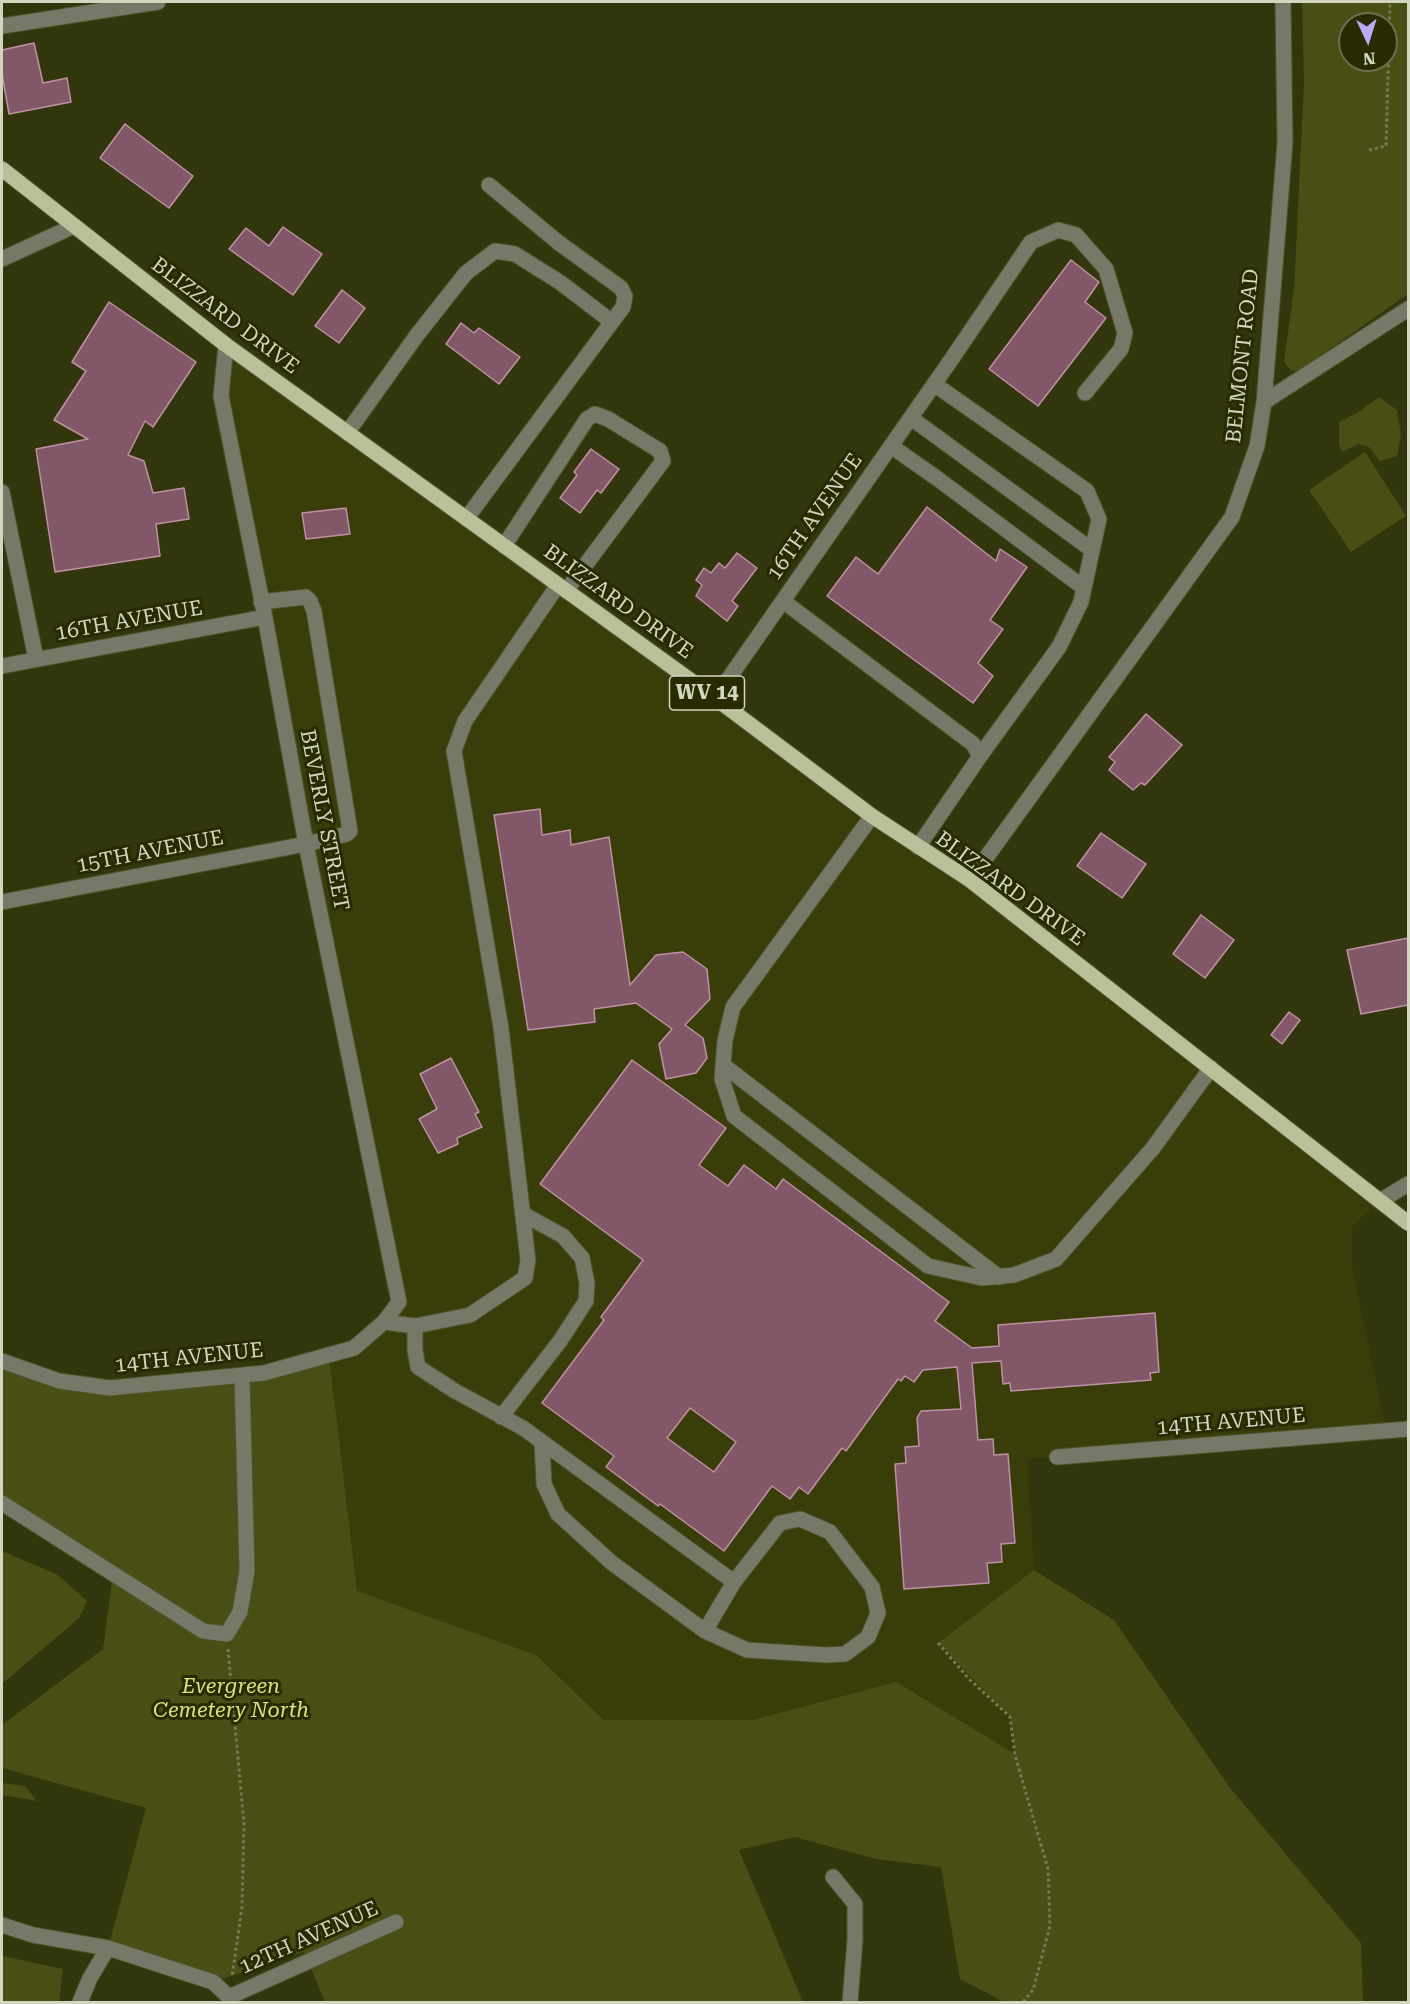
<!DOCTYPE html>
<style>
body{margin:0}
#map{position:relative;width:1410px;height:2004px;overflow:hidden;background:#32360c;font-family:"Roboto Serif",serif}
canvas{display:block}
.frame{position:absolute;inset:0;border:3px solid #d2d6bf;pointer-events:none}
.north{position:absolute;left:1338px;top:12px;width:60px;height:60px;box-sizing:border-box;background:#282b02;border:2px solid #6c6f4e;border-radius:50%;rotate:176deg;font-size:16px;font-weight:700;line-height:24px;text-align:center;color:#d2d6bf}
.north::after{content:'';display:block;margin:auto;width:21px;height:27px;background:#bcaaf6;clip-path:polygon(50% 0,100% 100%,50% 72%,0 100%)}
</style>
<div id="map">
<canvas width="1410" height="2004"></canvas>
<div class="frame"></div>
<div class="north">N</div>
</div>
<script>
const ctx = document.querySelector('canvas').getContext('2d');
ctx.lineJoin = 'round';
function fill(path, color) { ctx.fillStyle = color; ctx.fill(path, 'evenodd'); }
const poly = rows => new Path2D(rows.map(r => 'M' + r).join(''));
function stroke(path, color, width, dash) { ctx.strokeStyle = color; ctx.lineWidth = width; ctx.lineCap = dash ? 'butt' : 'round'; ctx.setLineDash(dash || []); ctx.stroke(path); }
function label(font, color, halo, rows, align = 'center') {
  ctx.font = font + ' "Roboto Serif",serif'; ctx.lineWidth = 6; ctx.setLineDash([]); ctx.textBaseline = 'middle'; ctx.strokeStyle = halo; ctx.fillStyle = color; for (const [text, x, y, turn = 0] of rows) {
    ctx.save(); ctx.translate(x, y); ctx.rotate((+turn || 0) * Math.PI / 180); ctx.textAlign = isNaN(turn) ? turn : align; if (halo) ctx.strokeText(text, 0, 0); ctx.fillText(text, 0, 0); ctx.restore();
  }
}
fill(poly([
 [226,345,872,816,1380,1201,1352,1227,1352,1265,1386,1431,1027,1459,1034,1570,938,1643,1010,1717,1015,1755,876,1859,795,1837,396,1922,329,1355,354,1348,399,1302,221,396]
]), '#383d09');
fill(poly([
 [1302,2,1408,2,1408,294,1300,370,1291,371,1284,362,1294,289,1304,84],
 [1350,24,1386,24,1386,60,1350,60],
 [1379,397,1397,410,1401,435,1397,456,1380,461,1369,447,1358,444,1342,452,1339,445,1339,422,1357,413],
 [1365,452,1406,516,1351,552,1309,490],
 [329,1355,357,1591,536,1655,604,1720,753,1720,896,1682,1015,1754,1010,1717,938,1643,1034,1570,1114,1620,1230,1788,1361,1943,1363,2002,1004,2002,960,1979,941,1867,876,1859,795,1837,739,1850,803,2002,325,2002,304,1952,213,1982,108,1948,146,1808,2,1768,2,1725,103,1649,113,1574,2,1503,2,1361,110,1388,264,1373],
 [2,1551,58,1575,87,1601,79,1618,2,1684],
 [2,1783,25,1786,37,1801,2,1795],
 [2,1956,63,1969,59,2002,2,2002]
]), '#494e14');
const building = poly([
 [34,43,43,83,67,78,71,102,9,114,2,74,2,50,34,43],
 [125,124,193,176,169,208,100,158,125,124],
 [283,227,322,254,293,295,229,249,246,228,269,246,283,227],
 [1071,260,1099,282,1085,302,1106,318,1038,406,989,369,1071,260],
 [342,290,365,308,339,343,315,326,342,290],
 [109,302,196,362,153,427,145,421,128,455,144,461,153,493,184,488,189,519,156,524,160,556,55,572,36,449,88,439,54,420,86,371,72,362,109,302],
 [461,323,474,333,479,328,520,357,499,384,446,344,461,323],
 [591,449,619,469,601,493,597,490,580,513,560,498,577,475,574,472,591,449],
 [927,507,996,561,1000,549,1027,567,990,620,1003,629,978,663,993,676,973,703,827,596,856,557,878,574,927,507],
 [346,508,350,534,306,539,302,513,346,508],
 [737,553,757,568,732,601,738,606,727,621,696,596,702,585,696,580,704,568,711,573,719,563,725,568,737,553],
 [1146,714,1182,745,1145,785,1141,783,1133,790,1109,770,1115,762,1109,757,1146,714],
 [540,809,542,835,570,830,571,845,609,837,630,985,656,955,683,952,707,969,710,999,685,1025,703,1038,707,1058,696,1073,666,1079,659,1044,672,1029,636,1003,594,1009,595,1022,528,1030,494,815,540,809],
 [1101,833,1146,864,1122,898,1077,866,1101,833],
 [1201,915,1234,940,1205,978,1173,954,1201,915],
 [1408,938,1408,1005,1361,1014,1347,950,1408,938],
 [1289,1012,1300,1020,1282,1044,1271,1035,1289,1012],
 [451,1058,479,1112,475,1114,482,1127,457,1138,458,1144,438,1153,419,1119,437,1109,420,1074,451,1058],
 [632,1060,726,1128,699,1165,728,1186,744,1165,776,1189,783,1179,949,1302,935,1321,972,1348,999,1346,998,1325,1155,1313,1159,1372,1150,1373,1151,1380,1011,1391,1010,1383,1003,1384,1001,1361,972,1363,978,1440,993,1439,994,1455,1008,1454,1015,1543,1001,1544,1002,1562,987,1563,989,1583,904,1589,895,1464,906,1463,905,1447,919,1446,917,1418,921,1411,961,1409,957,1367,923,1370,914,1382,905,1376,901,1381,898,1379,846,1451,842,1448,808,1494,799,1487,790,1499,772,1486,724,1551,660,1504,658,1506,606,1467,614,1456,542,1403,604,1320,601,1317,643,1260,540,1184,632,1060],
 [690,1408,736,1442,714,1472,667,1438,690,1408]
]);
fill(building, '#825768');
stroke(building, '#bf91a2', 1.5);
const minor = poly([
 [2,26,158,2],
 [2,259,74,226],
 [934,384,1087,491,1099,519,1081,602,1059,647,980,756],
 [1264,402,1408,309],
 [911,418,1092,550],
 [347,433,417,335,466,273,495,251,515,254,561,283,612,322],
 [891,446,938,479,1084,588],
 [2,492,36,659],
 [466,519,623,307,625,296,621,288,559,243,489,185],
 [504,546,587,419,595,414,608,419,660,451,663,461,566,591],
 [783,601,973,744,980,756,918,847],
 [2,666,265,617],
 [715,698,951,360,1031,242,1058,230,1076,235,1106,269,1125,333,1121,349,1085,393],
 [872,816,733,1007,725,1040,722,1079,734,1116,928,1266,982,1278,1014,1275,1056,1259,1153,1148,1211,1068],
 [970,880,1232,517,1257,446,1264,402,1285,143,1283,2],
 [2,902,306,844,347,834,350,831,314,611,310,601,306,597,261,602],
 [723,1065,999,1277],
 [1380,1201,1408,1184],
 [384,1322,415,1326,470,1315,525,1278,528,1260,501,1028,454,751,465,721,558,585],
 [415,1326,415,1350,418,1367,455,1391,523,1428,734,1582,780,1523,800,1519,830,1532,872,1587,878,1613,868,1637,845,1654,826,1655,747,1650,705,1631,612,1563,558,1514,544,1484,542,1442],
 [2,1361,59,1381,110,1388,264,1373,354,1348,384,1322,399,1302,306,844,265,617,221,396,226,345],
 [501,1417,560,1341,586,1301,587,1283,582,1258,563,1236,523,1214],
 [1057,1457,1408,1429],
 [2,1503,203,1631,227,1634,240,1612,247,1571,242,1376],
 [705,1631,734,1582],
 [833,1877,855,1904,855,1940,850,2002],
 [2,1925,33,1935,108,1948,213,1982,229,1997,396,1922],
 [80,2002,90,1978,108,1948]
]);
const major = poly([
 [2,169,226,345,715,698,872,816,970,880,1408,1223]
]);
stroke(minor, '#4f532c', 17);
stroke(major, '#4f532c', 17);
stroke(poly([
 [1369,150,1386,146,1390,2],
 [938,1643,969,1679,1010,1717,1015,1755,1048,1869,1050,1926,1033,1990,1023,2002],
 [228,1649,244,1824,242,1907,232,1977]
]), '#767a58', 3, [3, 3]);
stroke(minor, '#767967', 15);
stroke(major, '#bac09a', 15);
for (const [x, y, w] of [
 [707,693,75]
]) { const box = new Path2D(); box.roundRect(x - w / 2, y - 17, w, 34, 4.5); ctx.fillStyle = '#282b02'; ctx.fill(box); stroke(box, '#d2d6bf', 1.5); }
label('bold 20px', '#d2d6bf', null, [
 ["WV 14",707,693]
]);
label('21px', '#d2d6bf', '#282b02', [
 ["BLIZZARD DRIVE",225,316,37],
 ["BELMONT ROAD",1243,356,-84],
 ["16TH AVENUE",815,517,-55],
 ["BLIZZARD DRIVE",618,602,36],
 ["16TH AVENUE",129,621,-10],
 ["BEVERLY STREET",324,820,79],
 ["15TH AVENUE",150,852,-11],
 ["BLIZZARD DRIVE",1010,889,36],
 ["14TH AVENUE",189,1358,-6],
 ["14TH AVENUE",1231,1422,-5],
 ["12TH AVENUE",309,1938,-24]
]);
label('italic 21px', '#d6e27a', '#282b02', [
 ["Evergreen",231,1687],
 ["Cemetery North",231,1711]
]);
</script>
